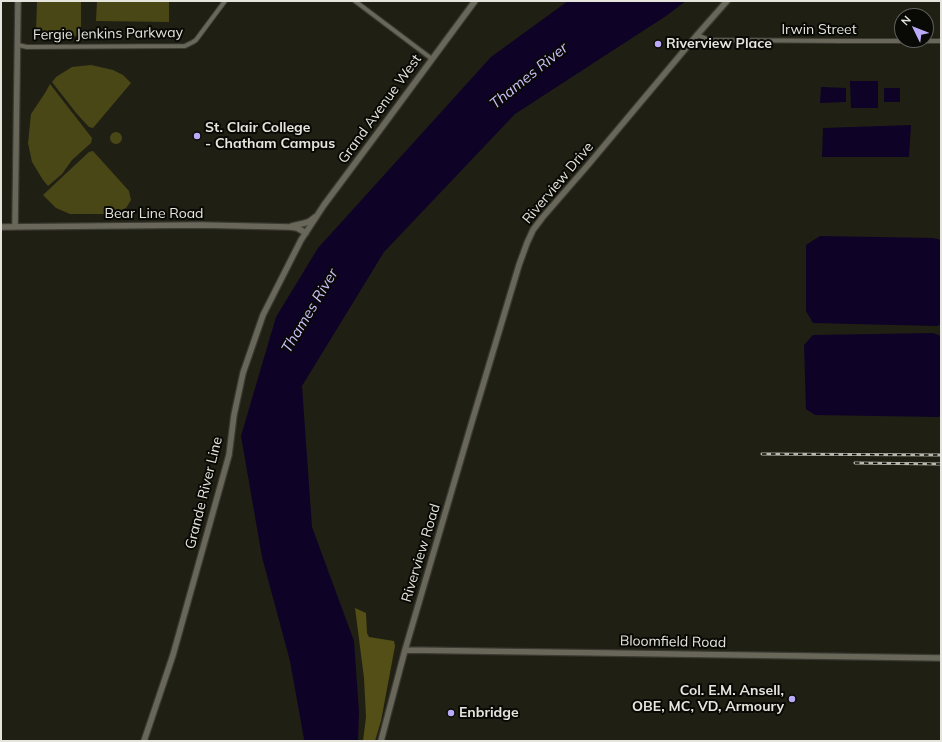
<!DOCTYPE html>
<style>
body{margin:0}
#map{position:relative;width:942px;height:742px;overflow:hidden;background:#201f13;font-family:Mulish,sans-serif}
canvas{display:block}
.frame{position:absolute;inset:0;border:2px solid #e5e5dd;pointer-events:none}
.north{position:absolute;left:894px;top:8px;width:40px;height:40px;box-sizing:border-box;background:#090905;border:1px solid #61615b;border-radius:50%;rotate:313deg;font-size:11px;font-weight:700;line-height:16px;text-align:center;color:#e5e5dd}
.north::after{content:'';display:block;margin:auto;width:14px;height:18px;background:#baaaf7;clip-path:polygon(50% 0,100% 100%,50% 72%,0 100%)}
</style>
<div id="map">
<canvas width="942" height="742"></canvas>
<div class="frame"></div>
<div class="north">N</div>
</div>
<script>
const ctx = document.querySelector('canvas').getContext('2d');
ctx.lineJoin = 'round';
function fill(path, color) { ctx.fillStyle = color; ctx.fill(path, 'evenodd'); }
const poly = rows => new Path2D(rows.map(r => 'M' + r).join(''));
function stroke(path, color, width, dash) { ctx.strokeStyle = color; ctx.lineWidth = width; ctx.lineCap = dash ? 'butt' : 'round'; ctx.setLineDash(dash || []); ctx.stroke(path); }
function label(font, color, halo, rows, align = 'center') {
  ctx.font = font + ' Mulish,sans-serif'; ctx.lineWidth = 4; ctx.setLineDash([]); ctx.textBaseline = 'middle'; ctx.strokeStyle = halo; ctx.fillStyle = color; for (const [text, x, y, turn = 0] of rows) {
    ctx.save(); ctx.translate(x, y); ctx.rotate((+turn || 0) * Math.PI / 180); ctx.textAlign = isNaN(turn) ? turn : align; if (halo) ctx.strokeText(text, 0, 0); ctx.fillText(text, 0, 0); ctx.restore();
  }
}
fill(poly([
 [37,1,81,1,81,36,36,35],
 [97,1,169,1,169,22,96,21],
 [91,65,113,70,123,75,131,83,93,128,89,127,77,114,52,82,56,77,72,67],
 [50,84,92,138,91,143,72,160,62,174,48,186,43,180,32,162,28,143,31,114,45,93],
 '110 138a6 6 0 1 1 12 0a6 6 0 1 1-12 0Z',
 [93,151,129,191,131,200,126,208,111,214,70,214,56,208,43,195,89,152]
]), '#4a4717');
fill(poly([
 [355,608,366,613,367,633,369,637,394,641,395,646,381,721,375,741,363,741,366,717,364,678]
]), '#534f17');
fill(poly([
 [568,1,686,1,666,16,515,114,384,252,302,386,312,527,354,641,359,712,358,741,303,741,304,739,290,661,262,557,241,436,276,317,318,248,491,57],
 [850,81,878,81,878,108,851,108],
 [821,87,846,88,846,102,820,103],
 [884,88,900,88,900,102,884,102],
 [911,125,909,157,822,157,823,128],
 [820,236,933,238,941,240,941,324,937,326,813,323,806,311,806,245],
 [933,333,941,336,941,414,939,417,815,415,806,409,804,345,813,335]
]), '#0e0227');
const street = poly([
 [355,1,432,59],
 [697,35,710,40,842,41,941,41],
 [18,45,27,47,185,46,193,42,196,40,225,1]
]);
const secondary = poly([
 [292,226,305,223,310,221,315,217],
 [1,227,201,225,290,227,297,228,306,233],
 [15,227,18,1],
 [405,650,941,658],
 [144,741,173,655,229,455,234,415,243,373,263,315,301,240,324,205,385,123,475,1],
 [381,741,405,650,471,425,519,265,527,243,533,230,542,218,588,165,697,35,727,1]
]);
stroke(street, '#3a3932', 6);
stroke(secondary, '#3a3932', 8);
stroke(street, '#686759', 4);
stroke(secondary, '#686759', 5.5);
const rail = poly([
 [762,454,941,455],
 [855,463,941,464]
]);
stroke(rail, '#b8b8af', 3);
stroke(rail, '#090905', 1.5, [4.5]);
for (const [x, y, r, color] of [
 [658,44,4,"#baaaf7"],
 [197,136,4,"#baaaf7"],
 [792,699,4,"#baaaf7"],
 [451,713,4,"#baaaf7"]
]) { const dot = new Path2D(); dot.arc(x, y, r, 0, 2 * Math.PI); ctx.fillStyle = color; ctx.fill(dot); stroke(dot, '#090905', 1.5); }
label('14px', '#e5e5dd', '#090905', [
 ["Irwin Street",819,30],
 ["Fergie Jenkins Parkway",108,34,-1],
 ["Grand Avenue West",380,109,-54],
 ["Riverview Drive",558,183,-50],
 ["Bear Line Road",154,214],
 ["Grande River Line",204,493,-76],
 ["Riverview Road",421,553,-73],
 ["Bloomfield Road",673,642,1]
]);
label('bold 14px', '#e5e5dd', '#090905', [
 ["Riverview Place",666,44],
 ["St. Clair College",205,128],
 ["- Chatham Campus",205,144],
 ["Col. E.M. Ansell,",784,691,"right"],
 ["OBE, MC, VD, Armoury",784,707,"right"],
 ["Enbridge",459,713]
], 'left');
label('italic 15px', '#cbbffc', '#090905', [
 ["Thames River",529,76,-39],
 ["Thames River",310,311,-59]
]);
</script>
